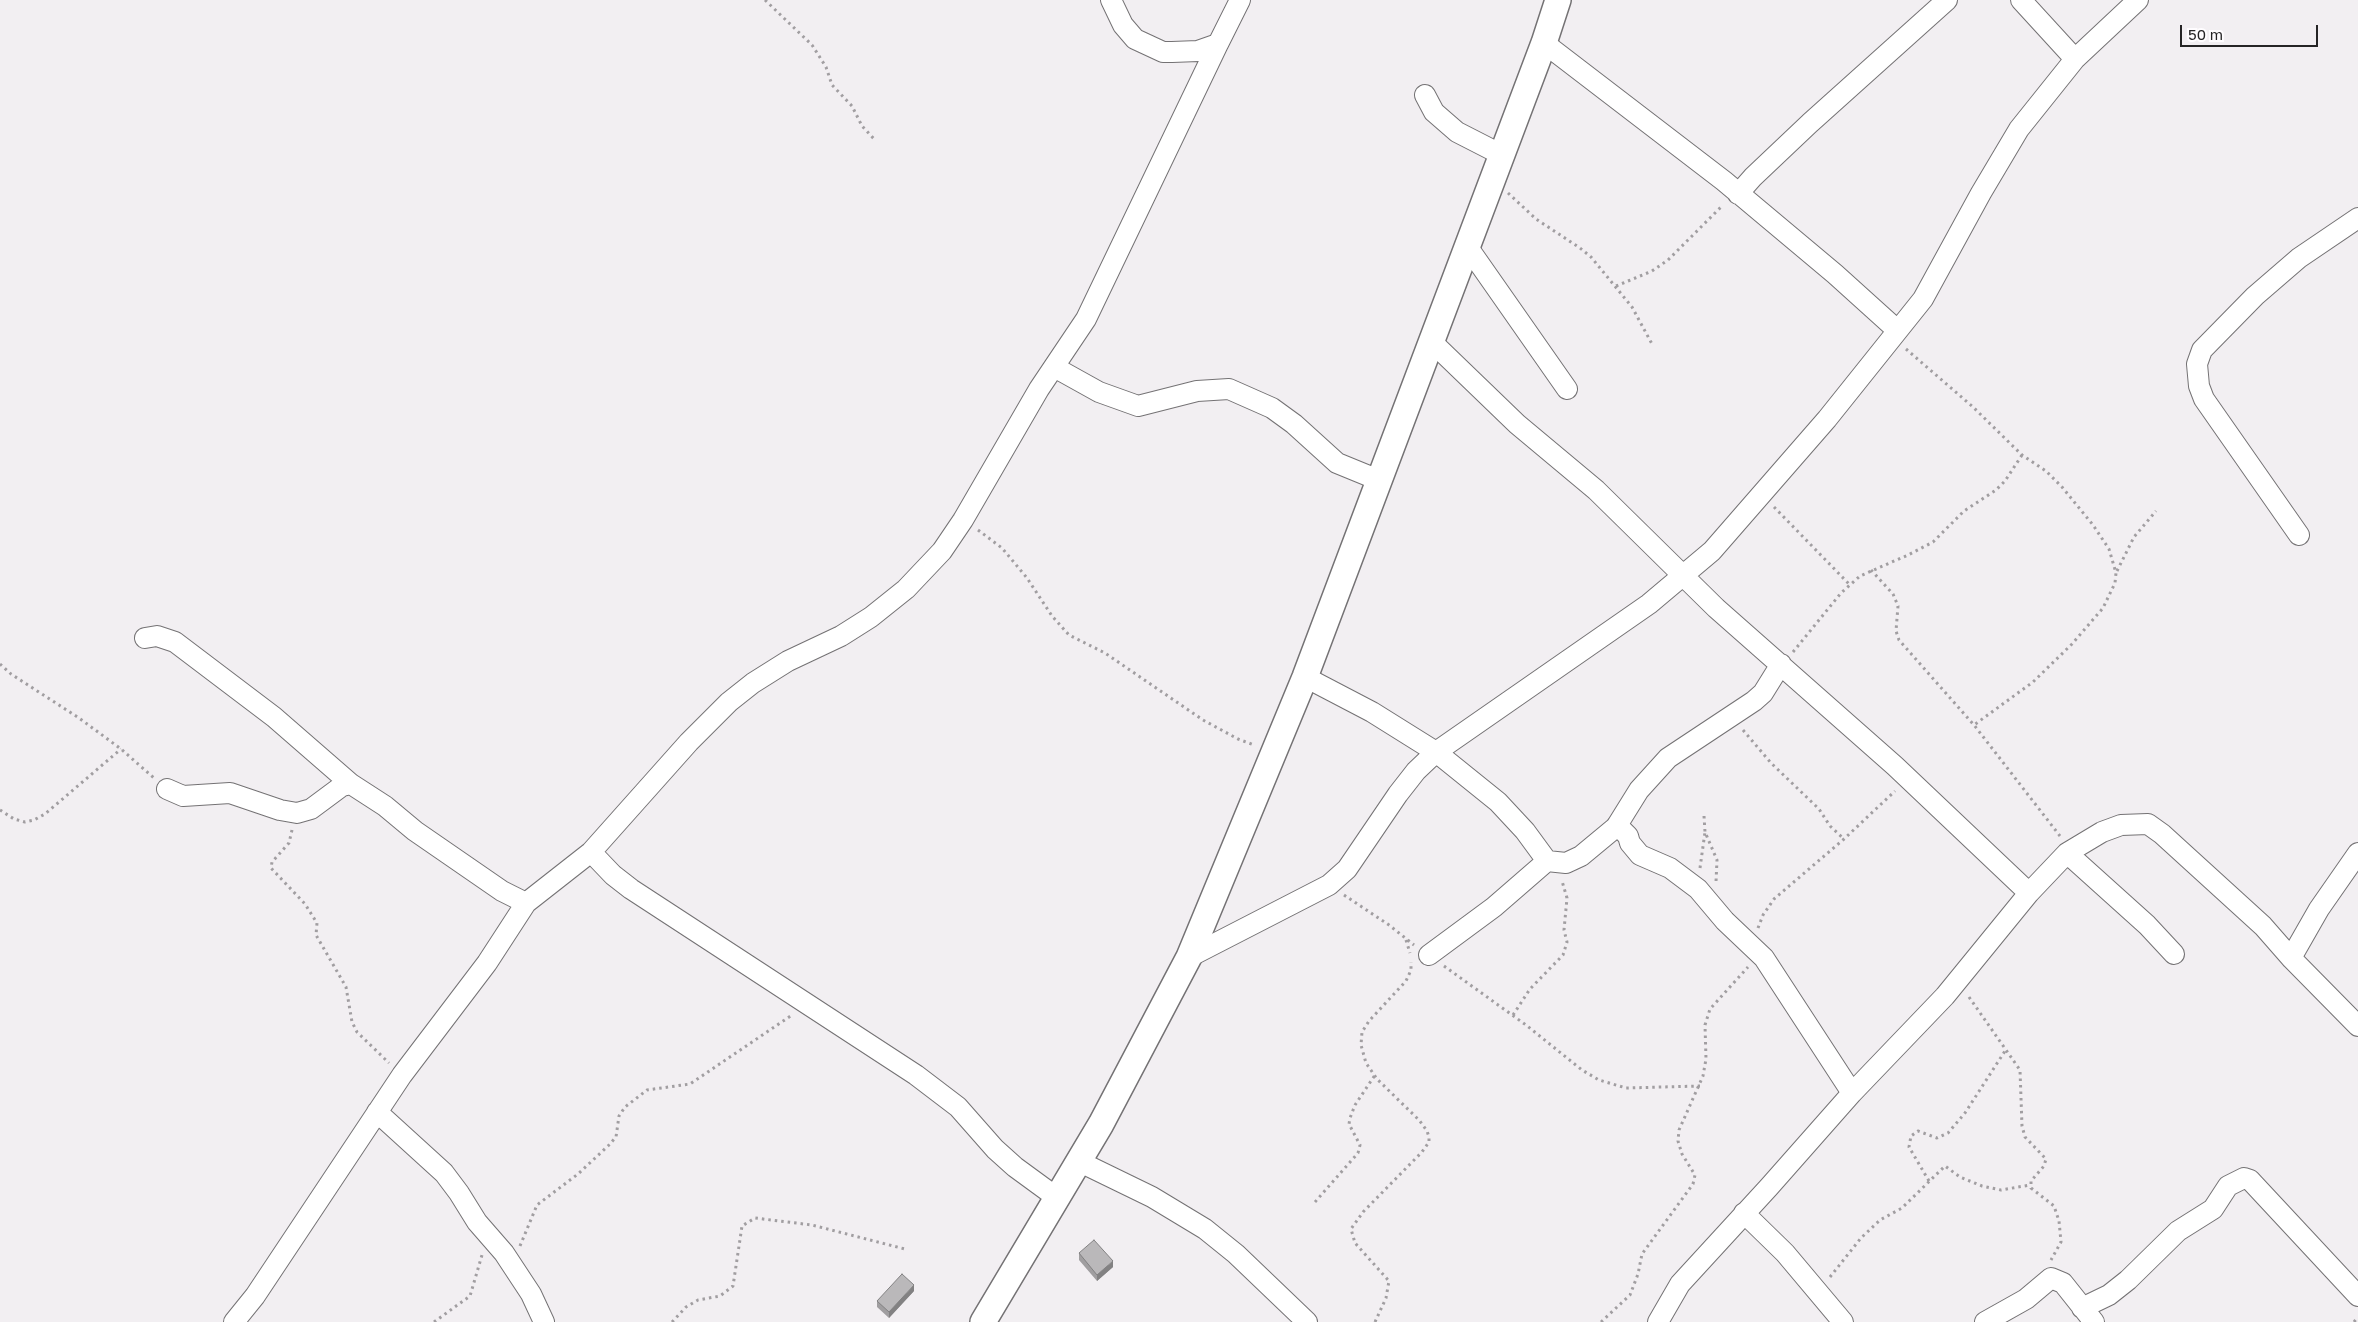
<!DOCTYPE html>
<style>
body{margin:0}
#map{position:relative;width:2358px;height:1322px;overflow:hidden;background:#f2eff2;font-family:"Golos Text",sans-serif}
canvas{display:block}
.scale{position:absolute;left:2180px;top:25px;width:138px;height:22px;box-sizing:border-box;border:2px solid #252425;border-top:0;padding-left:6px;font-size:15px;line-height:18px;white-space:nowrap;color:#252425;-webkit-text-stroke:4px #fffdff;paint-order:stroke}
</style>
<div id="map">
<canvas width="2358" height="1322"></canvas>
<div class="scale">50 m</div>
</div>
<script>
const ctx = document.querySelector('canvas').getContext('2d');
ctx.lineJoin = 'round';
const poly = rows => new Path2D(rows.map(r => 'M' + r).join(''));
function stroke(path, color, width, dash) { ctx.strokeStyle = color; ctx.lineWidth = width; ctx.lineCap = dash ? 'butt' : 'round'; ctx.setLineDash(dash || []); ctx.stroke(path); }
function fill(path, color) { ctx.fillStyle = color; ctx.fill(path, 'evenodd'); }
const minor = poly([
 [1111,0,1123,25,1135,39,1163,52,1172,52,1198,51,1218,44,1240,0],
 [2021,0,2075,59],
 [1544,43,1724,181,1835,274,1897,330],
 [1425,95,1434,112,1457,132,1502,155],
 [1738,194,1753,177,1810,123,1947,0],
 [1467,246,1567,389],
 [1432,342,1517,424,1596,490,1716,608,1895,766,2029,893],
 [1054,367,1099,392,1138,406,1197,391,1229,389,1272,408,1294,424,1337,463,1381,481],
 [2299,535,2204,399,2199,386,2197,364,2202,350,2255,296,2299,258,2358,218],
 [145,638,157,636,175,642,274,717,351,784],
 [1305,677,1372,712,1436,752,1498,802,1525,831,1547,861,1566,863,1581,856,1616,827,1639,790,1668,758,1754,701,1763,693,1781,664],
 [167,789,183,796,230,793,280,810,297,813,311,809,342,786,351,784,385,806,415,831,502,891,526,903],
 [1617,825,1628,836,1630,843,1640,855,1670,868,1698,889,1725,921,1764,958,1852,1093],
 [591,852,613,875,631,889,916,1075,958,1107,995,1149,1015,1167,1056,1197],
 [2067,853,2147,925,2174,954],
 [1429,955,1494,907,1547,861],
 [1189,957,1329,885,1347,869,1398,794,1416,771,1436,752,1649,604,1712,551,1827,419,1923,299,1981,193,2019,129,2075,59,2138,0],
 [2291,958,2319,909,2358,853],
 [377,1112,444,1173,459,1193,477,1222,504,1253,531,1294,544,1322],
 [1078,1161,1152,1197,1205,1229,1236,1254,1307,1322],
 [1744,1213,1785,1253,1843,1322],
 [2082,1308,2109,1295,2128,1280,2178,1231,2213,1209,2228,1186,2244,1178,2250,1180,2358,1296],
 [234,1322,255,1296,402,1075,487,963,526,903,591,852,689,742,729,702,753,683,788,661,841,636,871,617,906,589,942,551,963,520,1039,389,1086,319,1218,44],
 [1658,1322,1680,1284,1769,1187,1852,1093,1945,996,2029,893,2067,853,2102,832,2121,825,2148,824,2162,834,2263,926,2291,958,2358,1026],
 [1985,1322,2026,1299,2051,1278,2063,1283,2094,1322]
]);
const tertiary = poly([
 [983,1322,1101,1124,1189,957,1305,677,1544,43,1558,0]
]);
stroke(minor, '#747274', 22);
stroke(tertiary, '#747274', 28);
stroke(poly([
 [765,0,812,45,826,67,832,85,852,106,862,126,875,140],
 [1508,193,1536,219,1580,248,1591,257,1632,307,1652,344],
 [1616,286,1652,271,1668,260,1723,205],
 [1906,349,1973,407,2022,455,2046,471,2062,487,2093,525,2109,549,2116,573,2115,583,2103,608,2072,644,2033,682,1974,725],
 [1774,507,1850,585],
 [978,530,1002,548,1027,578,1052,616,1069,635,1105,653,1203,720,1238,739,1254,745],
 [1871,570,1893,594,1898,606,1896,631,1899,640,1974,725,2060,836],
 [2117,571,2134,537,2156,511],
 [1793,652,1841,593,1860,576,1908,555,1933,542,1964,511,1996,490,2005,481,2022,455],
 [0,664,11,674,79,718,121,749,154,778],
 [1743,730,1771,763,1819,809,1830,826,1844,839],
 [0,810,14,819,25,822,34,820,45,814,121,749],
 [1704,816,1705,832,1717,860,1716,882],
 [292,830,289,843,272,862,271,868,305,904,317,923,316,935,346,987,352,1022,357,1032,389,1063],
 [1700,868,1705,832],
 [1344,895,1389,925,1414,945],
 [1758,928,1763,915,1774,899,1844,839,1895,791],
 [1406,940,1410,953],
 [1444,966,1526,1025,1582,1070,1599,1080,1626,1088,1700,1086],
 [1969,997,2020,1070,2022,1126,2025,1137,2046,1159,2044,1166,2031,1181,2031,1188,2054,1206,2059,1221,2061,1242,2051,1260],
 [1513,1015,1530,989,1563,955,1567,942,1564,930,1567,898,1562,881],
 [1929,1181,1909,1147,1911,1136,1918,1131,1937,1138,1948,1133,1965,1113,2005,1051],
 [1315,1202,1358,1153,1360,1145,1349,1124,1350,1118,1355,1105,1375,1075],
 [520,1246,537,1205,578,1174,608,1146,616,1137,619,1116,625,1107,647,1090,690,1084,792,1015],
 [1830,1277,1861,1238,1880,1220,1902,1208,1945,1166,1960,1177,1982,1186,2001,1190,2030,1185],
 [434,1322,470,1296,482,1255],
 [672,1322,686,1307,698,1300,720,1296,733,1286,742,1226,755,1218,812,1225,905,1249],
 [1375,1322,1386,1298,1389,1281,1355,1243,1351,1229,1363,1212,1422,1152,1429,1142,1429,1137,1427,1131,1419,1120,1377,1079,1366,1063,1361,1045,1362,1032,1369,1021,1406,981,1411,970,1411,962],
 [1601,1322,1630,1295,1638,1274,1642,1254,1693,1184,1695,1175,1682,1154,1678,1141,1679,1130,1703,1076,1706,1059,1705,1025,1710,1009,1748,967],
 [2354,1322,2358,1317]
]), '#a19ea1', 3, [2.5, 4]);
stroke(minor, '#fff', 20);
stroke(tertiary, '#fff', 25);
fill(poly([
 [1079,1253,1113,1267,1097,1281,1079,1260],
 [914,1291,889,1318,877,1307,877,1301]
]), '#a09ea0');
fill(poly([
 [1113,1261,1113,1267,1097,1281,1097,1275],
 [914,1285,914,1291,889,1318,889,1312]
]), '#828182');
const building = poly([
 [1094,1240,1113,1261,1097,1275,1079,1253,1094,1240],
 [902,1274,914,1285,889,1312,877,1301,902,1274]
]);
fill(building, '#bab8ba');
stroke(building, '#828182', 1);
</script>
